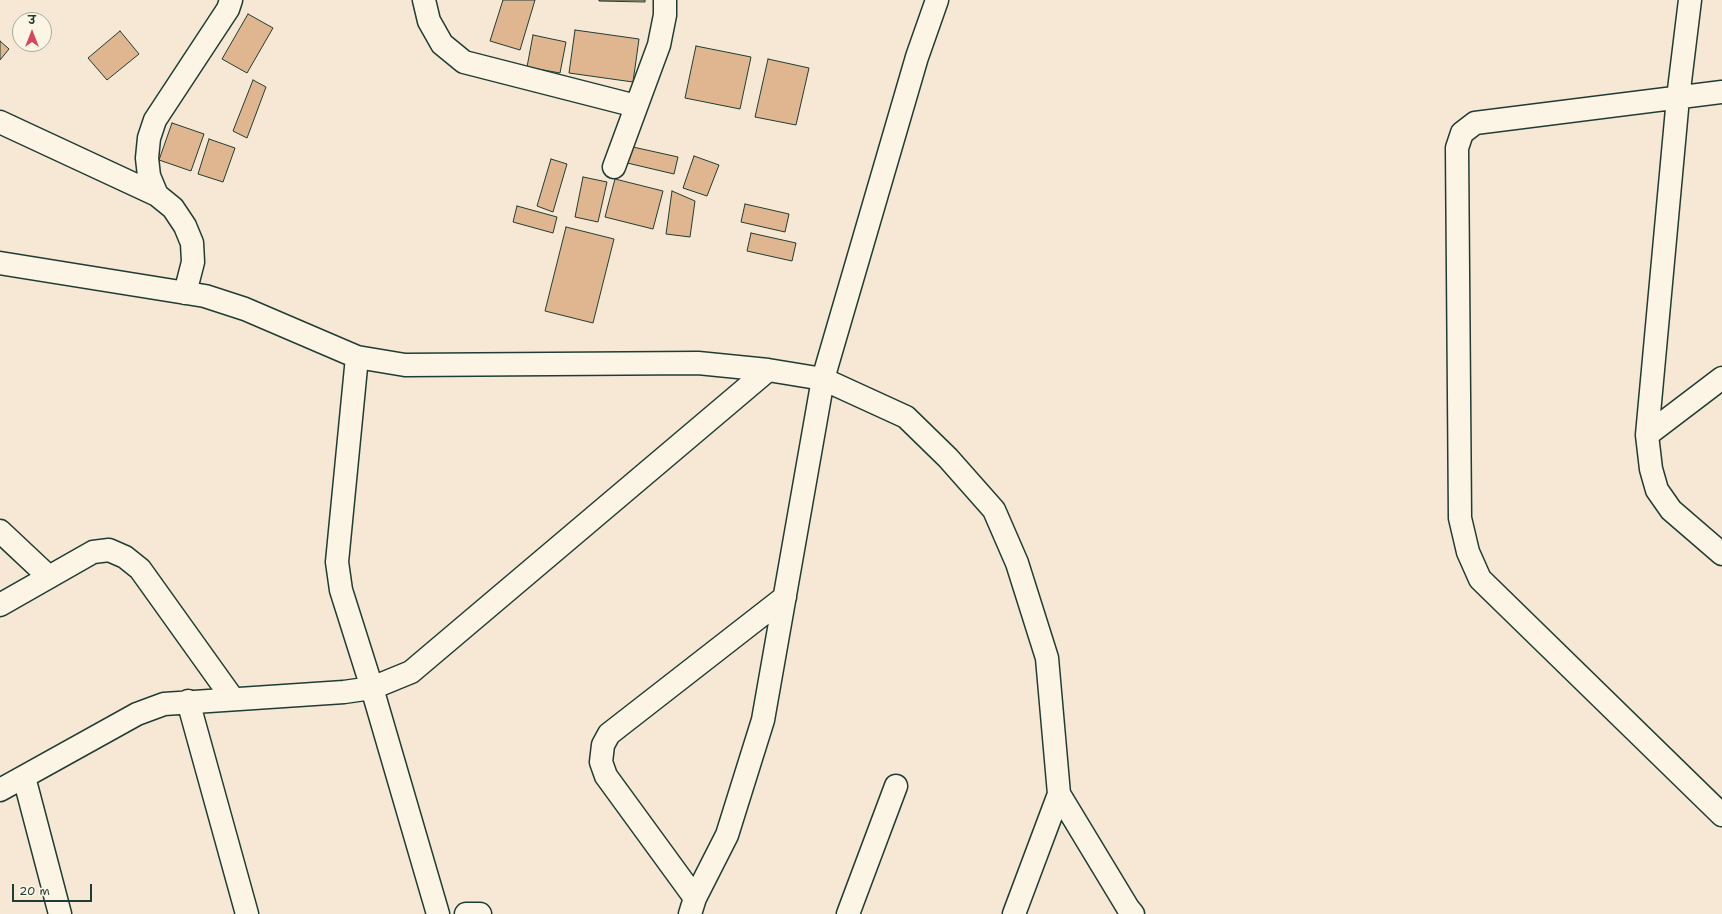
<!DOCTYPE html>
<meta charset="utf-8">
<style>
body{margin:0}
#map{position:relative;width:1722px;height:914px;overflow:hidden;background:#f6e8d4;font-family:"Shantell Sans","Playpen Sans Deva",sans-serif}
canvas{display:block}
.north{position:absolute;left:12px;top:12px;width:40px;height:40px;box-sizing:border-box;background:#fcf5e5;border:1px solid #a4ab9e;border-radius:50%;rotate:0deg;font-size:11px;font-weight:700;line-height:16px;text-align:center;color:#1f3d34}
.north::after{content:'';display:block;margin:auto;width:14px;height:18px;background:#d1495b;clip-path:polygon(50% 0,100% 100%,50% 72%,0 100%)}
.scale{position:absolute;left:12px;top:884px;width:80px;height:18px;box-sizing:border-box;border:2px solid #1f3d34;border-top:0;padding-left:5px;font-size:12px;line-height:14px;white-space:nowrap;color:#1f3d34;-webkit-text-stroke:3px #fcf5e5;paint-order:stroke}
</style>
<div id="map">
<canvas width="1722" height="914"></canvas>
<div class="north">उ</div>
<div class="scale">20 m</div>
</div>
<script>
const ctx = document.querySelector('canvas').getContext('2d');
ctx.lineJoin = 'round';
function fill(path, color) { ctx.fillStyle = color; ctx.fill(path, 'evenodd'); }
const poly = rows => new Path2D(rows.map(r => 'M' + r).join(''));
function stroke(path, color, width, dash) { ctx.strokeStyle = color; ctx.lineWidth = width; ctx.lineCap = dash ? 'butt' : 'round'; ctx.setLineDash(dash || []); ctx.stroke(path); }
const building = poly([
 [503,0,535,0,520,50,490,41,503,0],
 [599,0,645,0,645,2,599,1,599,0],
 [248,14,273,28,247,73,222,59,248,14],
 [575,30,639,39,633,82,569,73,575,30],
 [120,31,139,54,107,80,88,58,120,31],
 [533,35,566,42,560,73,527,67,533,35],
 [0,41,9,49,0,60,0,41],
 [696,46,751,57,740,109,685,98,696,46],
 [768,59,809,68,796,125,755,117,768,59],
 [253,80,266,87,247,138,233,131,253,80],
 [172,123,204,134,191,171,159,160,172,123],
 [209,139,235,148,223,182,198,174,209,139],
 [633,147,678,157,674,174,623,162,633,147],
 [694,156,719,165,707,196,683,188,694,156],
 [551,159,567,164,553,212,537,206,551,159],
 [583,177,607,182,598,222,575,217,583,177],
 [615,179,663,191,653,229,605,217,615,179],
 [672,191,695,201,690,237,666,234,672,191],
 [745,204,789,214,785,232,741,222,745,204],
 [517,206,557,217,553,233,513,222,517,206],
 [566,227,614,239,593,323,545,311,566,227],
 [751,233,796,243,792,261,747,251,751,233]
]);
fill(building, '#dfb68f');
stroke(building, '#1f3d34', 1);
const minor = poly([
 [424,0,429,21,442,44,464,62,636,106],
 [1690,0,1678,98,1647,435,1651,469,1657,490,1671,510,1722,554],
 [1722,92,1475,123,1462,133,1457,148,1460,518,1468,552,1480,579,1722,815],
 [0,122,157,195,173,208,185,226,192,243,193,262,185,293],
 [614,167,659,45,665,15,665,0],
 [157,195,149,176,147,158,149,138,155,120,228,9,231,0],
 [0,263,205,296,245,309,357,357,405,365,698,363,768,370,823,379,906,417,948,458,994,510,1017,563,1047,658,1059,794,1128,908,1133,914],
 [357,357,337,562,341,590,372,688,438,914],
 [1647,435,1722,378],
 [0,531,49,577],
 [0,605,93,552,109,550,125,557,140,569,233,699],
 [188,701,247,914],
 [24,777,60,914],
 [0,790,137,714,164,704,344,692,372,688,411,672,768,370],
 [695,898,606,776,601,762,603,745,609,734,785,597],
 [466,914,480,914],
 [690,914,695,898,727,835,763,720,823,379,917,57,937,0],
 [848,914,896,786],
 [1014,914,1059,794]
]);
stroke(minor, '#1f3d34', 25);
stroke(minor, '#fcf5e5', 22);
</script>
